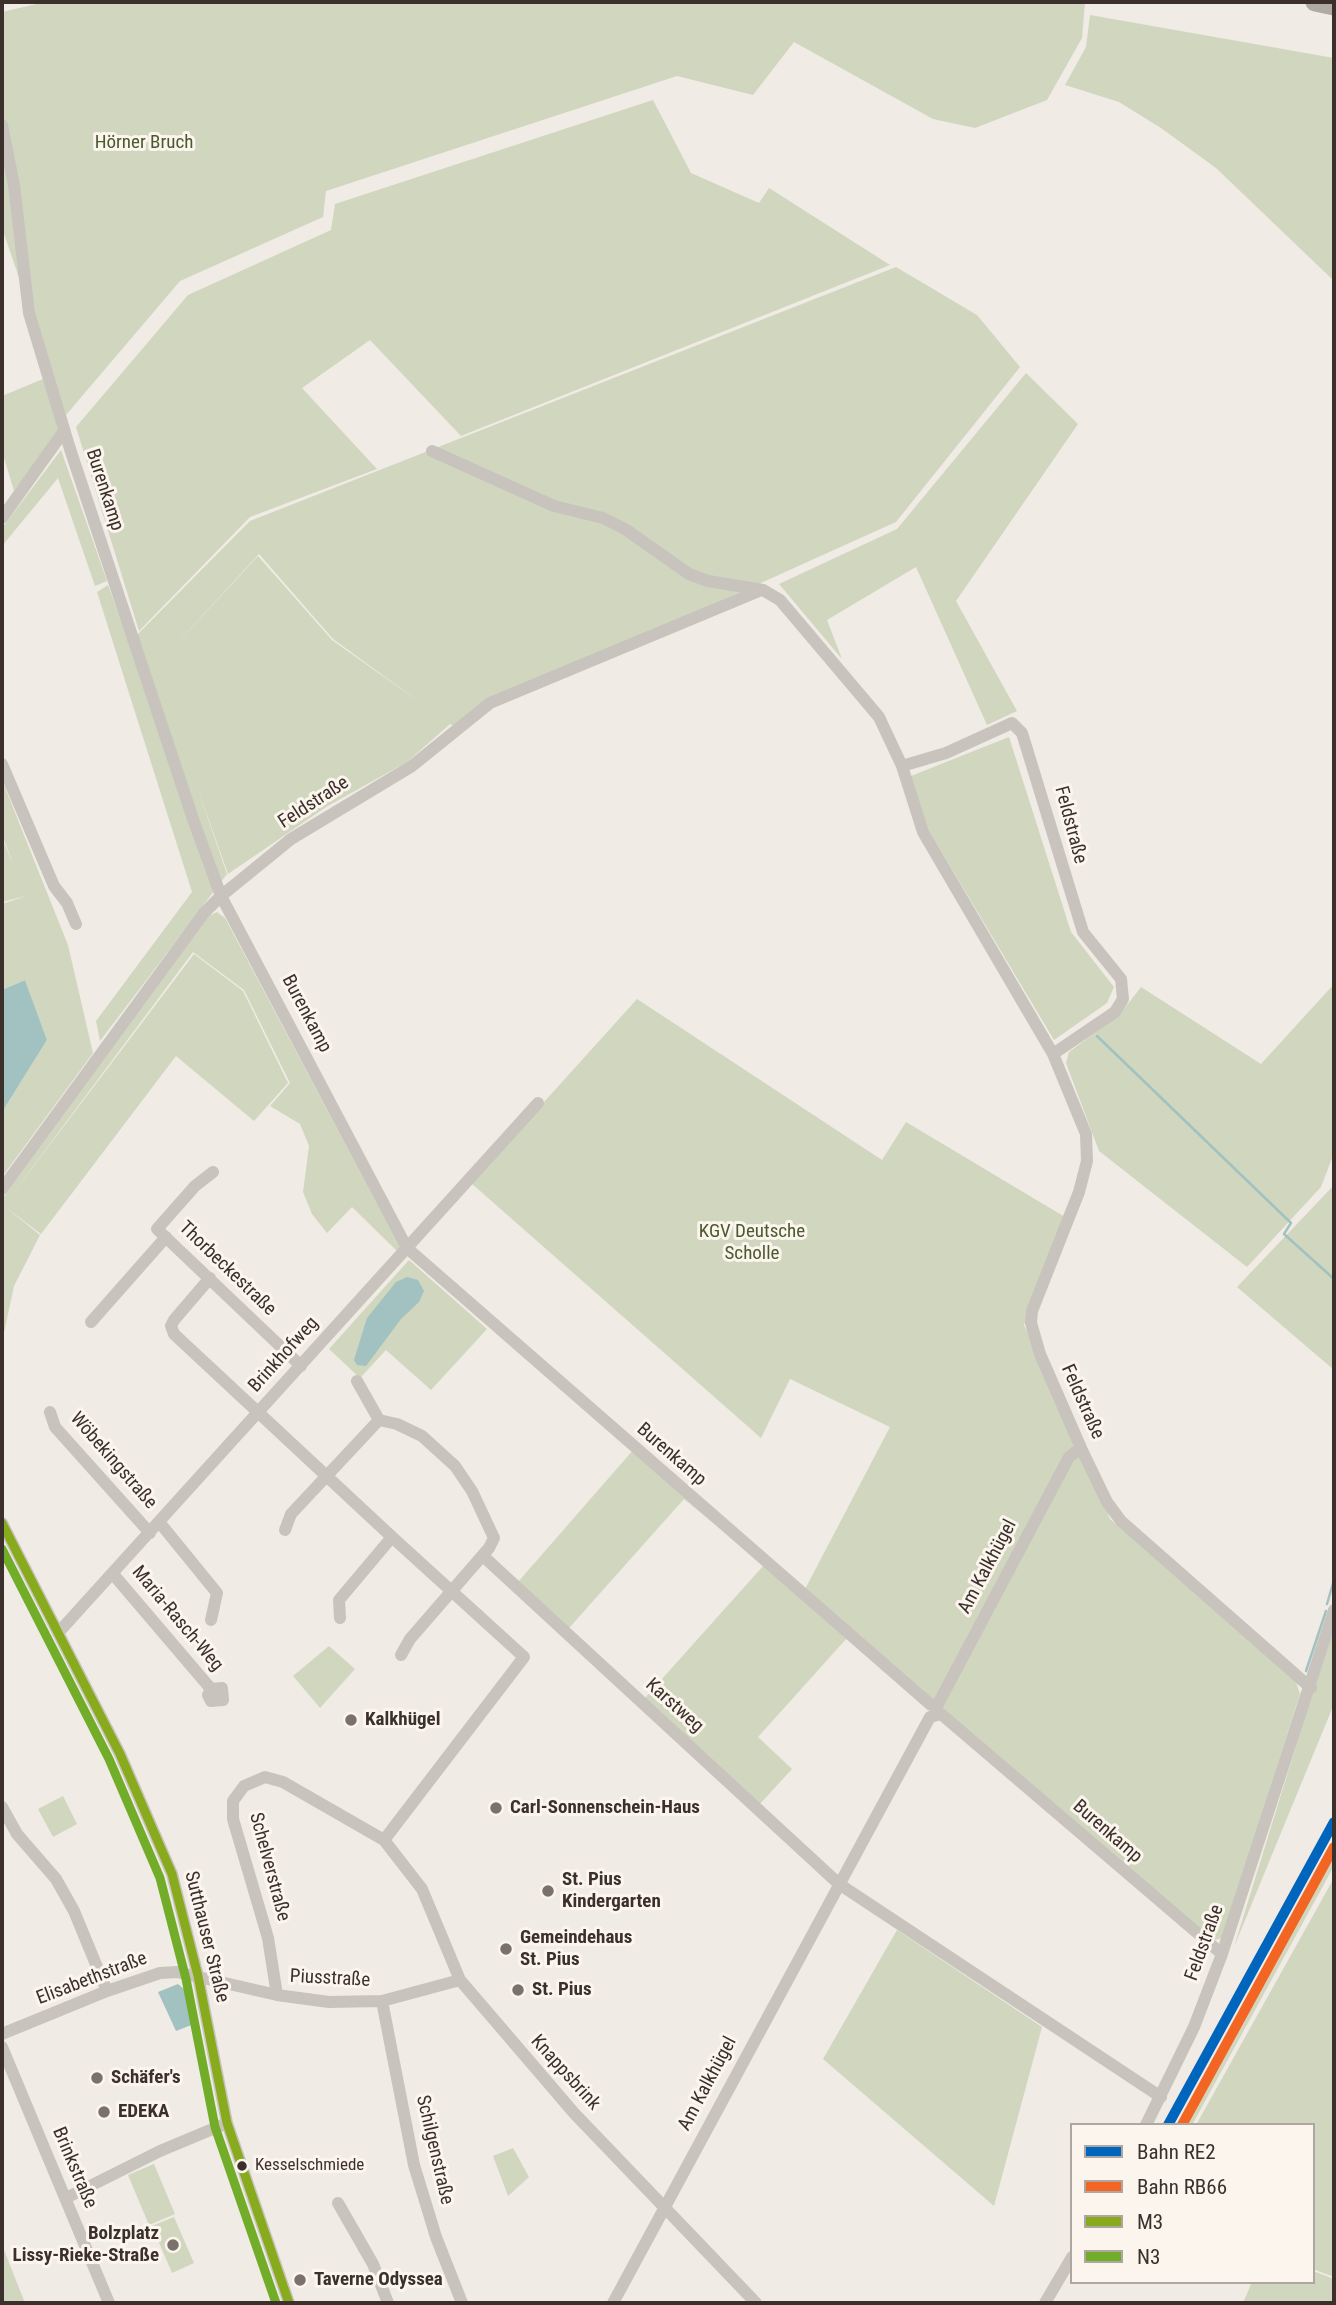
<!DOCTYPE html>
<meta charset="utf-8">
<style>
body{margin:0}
#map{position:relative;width:1336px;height:2305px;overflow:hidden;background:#f0ebe5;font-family:"Roboto Condensed",sans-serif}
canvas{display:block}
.frame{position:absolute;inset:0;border:4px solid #3b302b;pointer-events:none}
.legend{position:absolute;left:1070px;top:2123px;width:245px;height:161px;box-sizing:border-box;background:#fbf5ee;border:2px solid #aea6a0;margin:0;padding:9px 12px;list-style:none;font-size:21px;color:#3b302b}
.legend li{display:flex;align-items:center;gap:14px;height:35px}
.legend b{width:35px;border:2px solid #aea6a0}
</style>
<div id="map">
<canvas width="1336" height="2305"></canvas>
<div class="frame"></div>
<ul class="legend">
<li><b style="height:9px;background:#0065bd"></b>Bahn RE2</li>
<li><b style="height:9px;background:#f26522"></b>Bahn RB66</li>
<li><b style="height:9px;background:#87ab1c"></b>M3</li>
<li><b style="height:9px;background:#72ad29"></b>N3</li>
</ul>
</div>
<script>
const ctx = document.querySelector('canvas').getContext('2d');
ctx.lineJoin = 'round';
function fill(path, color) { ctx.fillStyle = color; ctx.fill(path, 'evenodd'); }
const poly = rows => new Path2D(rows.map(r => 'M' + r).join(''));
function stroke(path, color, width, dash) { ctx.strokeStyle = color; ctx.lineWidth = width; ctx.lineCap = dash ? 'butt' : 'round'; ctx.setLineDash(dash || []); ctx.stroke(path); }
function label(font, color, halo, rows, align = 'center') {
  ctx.font = font + ' "Roboto Condensed",sans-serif'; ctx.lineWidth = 6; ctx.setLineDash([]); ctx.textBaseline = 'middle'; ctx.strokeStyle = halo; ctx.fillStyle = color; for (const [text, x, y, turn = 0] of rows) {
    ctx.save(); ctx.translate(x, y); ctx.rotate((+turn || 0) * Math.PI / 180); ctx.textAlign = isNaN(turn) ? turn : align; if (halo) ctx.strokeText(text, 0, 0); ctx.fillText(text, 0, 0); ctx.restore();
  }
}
fill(poly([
 [45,2,1085,2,1082,38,1047,100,975,128,933,119,794,42,753,95,677,76,326,191,323,217,180,281,66,415,2,228,2,12],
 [1090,15,1334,58,1334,281,1216,168,1161,128,1119,102,1065,85,1086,47],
 [653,100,691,173,759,203,769,188,890,265,461,436,370,340,302,388,377,469,250,517,139,631,76,427,188,295,331,230,335,204],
 [896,267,977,315,1020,367,896,522,499,701,458,729,450,724,407,762,326,807,228,874,195,781,227,874,100,1041,96,1021,192,892,97,592,108,585,129,643,250,521],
 [259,554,333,639,425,706,332,640,258,556,156,666],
 [1026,373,1078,424,956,601,1017,711,987,725,916,567,827,620,842,659,779,584,897,529],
 [43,379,59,430,14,491,2,451,2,396],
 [61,450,107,581,95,586,58,478,2,546,2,528],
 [1009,737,1071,932,1114,987,1107,1003,1054,1040,928,829,911,776],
 [2,780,68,945,93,1053,2,1177,2,1112,47,1040,25,980,2,990,2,904,26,896,2,902,2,838,14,866,2,835],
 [217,912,225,918,400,1247,397,1251,352,1207,327,1233,312,1214,303,1192,309,1146,300,1124,270,1106,290,1083,244,990,193,952,5,1204,194,954,243,991,288,1083,254,1121,176,1056,41,1234,4,1206,40,1235,14,1286,2,1342,2,1199,209,916],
 [1334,984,1334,1153,1321,1187,1247,1267,1099,1151,1066,1063,1069,1052,1120,1014,1141,987,1261,1064],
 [637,999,882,1160,906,1122,1065,1217,1024,1325,1088,1462,1110,1519,1296,1682,1300,1694,1222,1938,1211,1941,847,1638,758,1737,792,1769,759,1805,644,1699,764,1565,684,1499,569,1628,518,1582,634,1449,803,1593,890,1427,790,1379,761,1438,471,1183],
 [1334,1185,1334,1370,1237,1287],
 [409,1260,487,1329,431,1390,386,1350,360,1378,329,1349],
 [1334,1623,1334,1704,1234,1947],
 [329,1646,355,1669,320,1708,293,1676],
 [63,1796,77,1824,53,1837,38,1809],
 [1334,1858,1334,1866,1192,2125,1185,2125,1245,2012],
 [1334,1878,1334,2277,1313,2269,1313,2125,1196,2125],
 [897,1930,1042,2027,994,2206,823,2059],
 [513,2148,529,2177,508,2196,493,2156],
 [154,2164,175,2214,149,2225,128,2175],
 [174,2217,194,2263,172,2273,152,2226],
 [2,2245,25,2303,3,2303],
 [1313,2271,1334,2279,1334,2303,1243,2303,1252,2282,1313,2282]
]), '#d1d6bf');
fill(poly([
 [25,980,47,1040,2,1112,2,990],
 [407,1277,418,1280,424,1291,419,1302,401,1319,366,1366,357,1365,354,1360,367,1318,396,1282],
 [178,1984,184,1989,194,2024,176,2031,158,1992]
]), '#a1c2c1');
stroke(poly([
 [1097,1036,1291,1223,1284,1234,1334,1279],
 [1327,1604,1334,1580],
 [1306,1671,1326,1611]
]), '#a1c2c1', 2.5);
stroke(poly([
 [2,125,14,185,29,313,70,449,194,822,221,896,407,1248,931,1705,938,1704,1069,1457,1081,1448],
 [432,451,554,506,603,518,625,529,689,574,708,581,763,590,780,600,879,717,902,766,923,832,1053,1054,1086,1134,1087,1161,1079,1192,1032,1311,1031,1323,1040,1354,1081,1448,1107,1502,1121,1521,1311,1688],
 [2,518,64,431],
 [2,764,54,886,67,903,76,924],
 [902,766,946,753,1012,723,1022,733,1083,932,1121,979,1123,999,1115,1012,1053,1054],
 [213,1172,195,1186,157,1229,301,1366],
 [2,1189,204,913,221,896,291,839,412,766,490,703,759,591],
 [210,1278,174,1320,171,1326,174,1334,392,1537],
 [91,1322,166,1237],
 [357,1381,379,1420,397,1424,422,1436,455,1466,472,1491,494,1538,489,1548,410,1639,401,1655],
 [50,1412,55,1427,150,1533],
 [2,1523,120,1754,172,1874,198,1976,227,2123,289,2303],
 [160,1523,217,1593,211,1620],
 [285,1530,291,1514,379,1420],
 [483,1556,839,1884,1161,2097],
 [113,1574,211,1689,208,1695,211,1701,223,1700,222,1688,211,1689],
 [340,1618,339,1600,392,1537,524,1657,384,1840],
 [58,1633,538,1103],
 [2,1807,17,1834,56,1879,74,1911,107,1991],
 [277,1995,268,1938,233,1819,233,1801,244,1786,265,1777,283,1782,384,1840,422,1889,460,1980,574,2113,756,2303],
 [382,2001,414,2165,436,2237,462,2303],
 [2,2034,107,1991,160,1973,177,1972,277,1995,329,2002,382,2001,460,1980],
 [2,2047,109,2303],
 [1146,2125,1194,2027,1222,1954,1334,1610],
 [66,2198,160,2151,227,2123],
 [338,2203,373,2264,388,2303],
 [613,2303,930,1717,941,1714,1222,1954],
 [1045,2303,1072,2257]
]), '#c9c3be', 12);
stroke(poly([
 [1315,2,1334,6]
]), '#afaaa4', 19);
stroke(poly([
 [2,1523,120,1754,172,1874,198,1976,227,2123,289,2303]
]), '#87ab1c', 9);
stroke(poly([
 [2,1549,109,1759,160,1878,186,1979,215,2127,276,2303]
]), '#72ad29', 9);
stroke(poly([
 [1168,2125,1334,1822]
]), '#0065bd', 10);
stroke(poly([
 [1182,2125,1334,1847]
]), '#f26522', 10);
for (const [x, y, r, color] of [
 [351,1720,7,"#7a716c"],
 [496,1808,7,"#7a716c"],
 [548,1891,7,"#7a716c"],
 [506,1949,7,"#7a716c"],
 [518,1990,7,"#7a716c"],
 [97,2078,7,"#7a716c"],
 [104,2112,7,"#7a716c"],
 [242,2166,6,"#3b302b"],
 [173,2245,7,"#7a716c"],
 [300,2280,7,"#7a716c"]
]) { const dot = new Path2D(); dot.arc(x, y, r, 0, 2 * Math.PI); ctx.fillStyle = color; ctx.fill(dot); stroke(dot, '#fbf5ee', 2.5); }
label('17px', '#3b302b', '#fbf5ee', [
 ["Kesselschmiede",255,2166]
], 'left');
label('19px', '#4a5a2e', '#fbf5ee', [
 ["Hörner Bruch",144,143],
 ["KGV Deutsche",752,1232],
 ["Scholle",752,1254]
]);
label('19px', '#3b302b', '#fbf5ee', [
 ["Burenkamp",104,490,72],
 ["Feldstraße",314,803,-33],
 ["Feldstraße",1070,825,75],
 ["Burenkamp",306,1014,62],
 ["Thorbeckestraße",227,1269,44],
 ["Brinkhofweg",284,1355,-48],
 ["Feldstraße",1082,1402,66],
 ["Burenkamp",671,1455,41],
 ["Wöbekingstraße",113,1461,49],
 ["Am Kalkhügel",988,1567,-62],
 ["Maria-Rasch-Weg",177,1619,50],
 ["Karstweg",674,1706,42],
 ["Burenkamp",1107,1832,41],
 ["Schelverstraße",269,1867,75],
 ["Sutthauser Straße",206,1937,76],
 ["Feldstraße",1205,1943,-70],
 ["Elisabethstraße",92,1979,-21],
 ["Piusstraße",330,1979,3],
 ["Knappsbrink",565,2073,48],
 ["Am Kalkhügel",708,2084,-62],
 ["Schilgenstraße",434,2150,77],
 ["Brinkstraße",74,2168,67]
]);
label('bold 19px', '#3b302b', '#fbf5ee', [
 ["Kalkhügel",365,1720],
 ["Carl-Sonnenschein-Haus",510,1808],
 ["St. Pius",562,1880],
 ["Kindergarten",562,1902],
 ["Gemeindehaus",520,1938],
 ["St. Pius",520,1960],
 ["St. Pius",532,1990],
 ["Schäfer's",111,2078],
 ["EDEKA",118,2112],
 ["Bolzplatz",159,2234,"right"],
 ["Lissy-Rieke-Straße",159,2256,"right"],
 ["Taverne Odyssea",314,2280]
], 'left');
</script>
